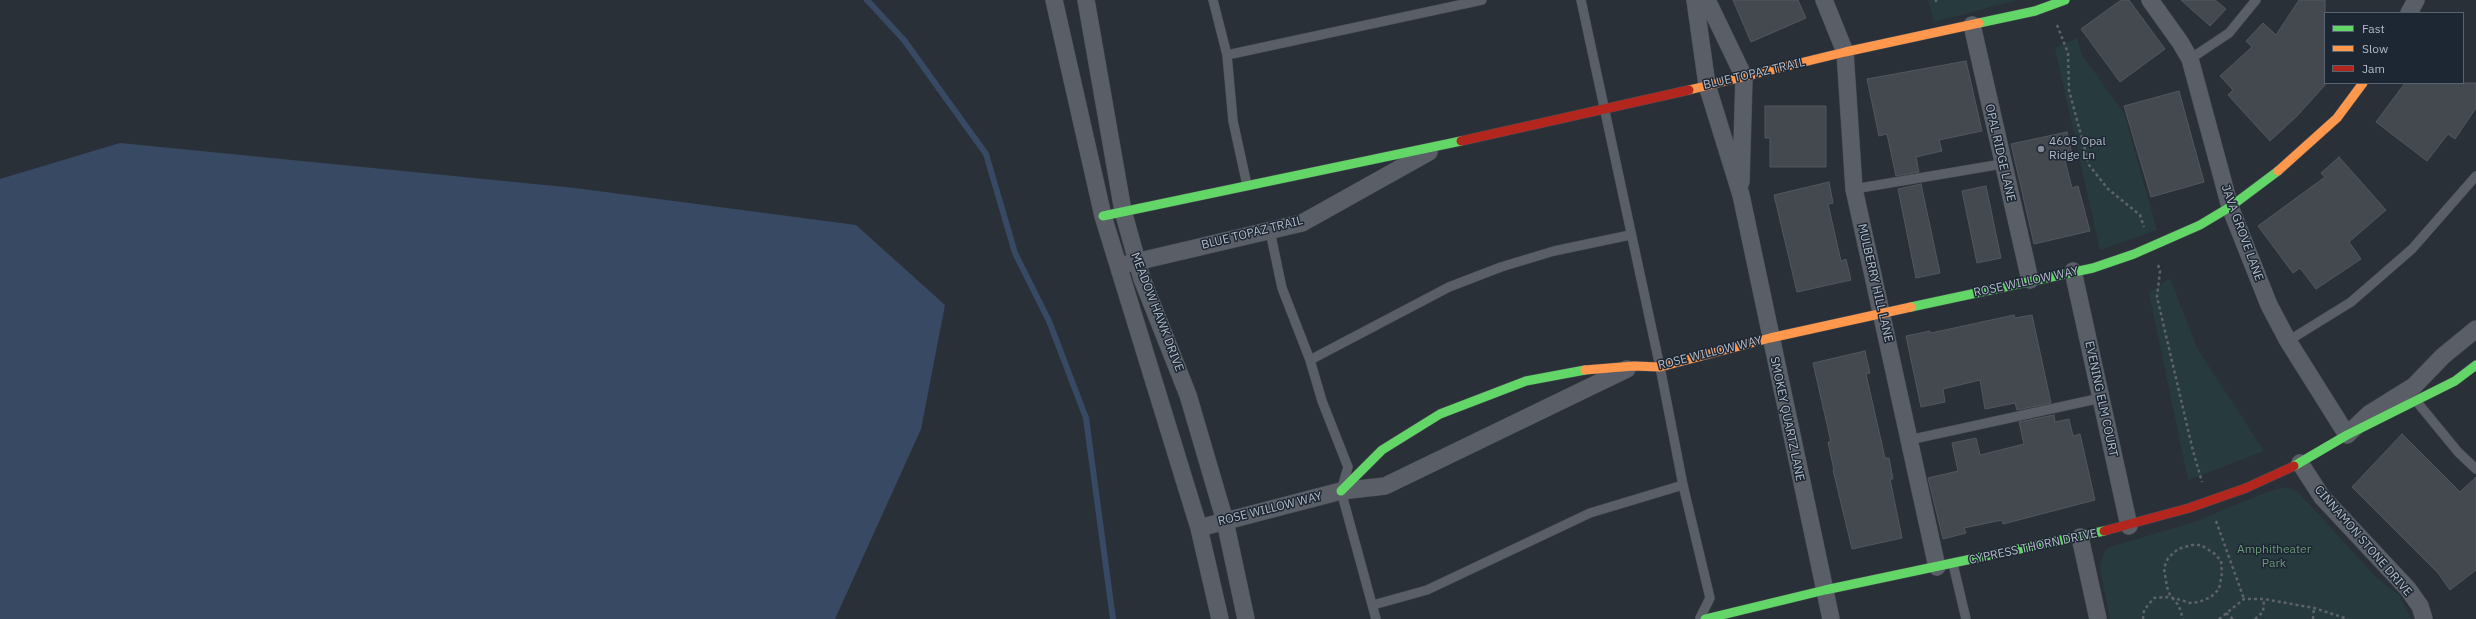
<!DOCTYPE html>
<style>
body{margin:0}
#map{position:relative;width:2476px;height:619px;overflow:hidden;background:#2a3038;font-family:"IBM Plex Sans",sans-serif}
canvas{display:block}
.legend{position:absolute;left:2324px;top:12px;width:140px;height:72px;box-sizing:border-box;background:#1d2633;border:1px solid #59626f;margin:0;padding:5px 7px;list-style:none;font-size:12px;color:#b4bcc9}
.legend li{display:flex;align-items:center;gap:8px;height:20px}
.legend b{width:20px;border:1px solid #59626f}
</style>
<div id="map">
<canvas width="2476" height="619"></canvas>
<ul class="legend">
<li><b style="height:5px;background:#63d668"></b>Fast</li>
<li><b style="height:5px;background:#ff974d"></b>Slow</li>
<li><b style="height:5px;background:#b3261e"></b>Jam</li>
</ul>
</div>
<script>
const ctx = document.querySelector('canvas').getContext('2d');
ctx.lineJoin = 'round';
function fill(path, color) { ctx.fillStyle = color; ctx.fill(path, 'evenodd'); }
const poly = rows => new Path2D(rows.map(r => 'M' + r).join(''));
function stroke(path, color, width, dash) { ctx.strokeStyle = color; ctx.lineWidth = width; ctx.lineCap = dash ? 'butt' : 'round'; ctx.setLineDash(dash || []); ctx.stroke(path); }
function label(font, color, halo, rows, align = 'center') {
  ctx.font = font + ' "IBM Plex Sans",sans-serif'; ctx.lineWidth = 3; ctx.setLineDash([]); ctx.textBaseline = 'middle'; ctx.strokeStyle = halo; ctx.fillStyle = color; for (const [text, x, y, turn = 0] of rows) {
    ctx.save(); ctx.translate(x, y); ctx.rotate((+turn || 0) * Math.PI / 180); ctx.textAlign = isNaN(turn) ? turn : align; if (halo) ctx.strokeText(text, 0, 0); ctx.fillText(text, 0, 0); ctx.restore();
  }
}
fill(poly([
 [1928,0,2018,0,1934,22],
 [2077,38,2082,55,2124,113,2157,230,2100,250,2055,48],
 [2170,278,2197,348,2264,451,2188,480,2149,293],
 [2282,488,2289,488,2298,492,2376,577,2399,595,2411,619,2110,619,2100,568,2104,552,2109,547,2195,522,2262,494]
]), '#273a3e');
fill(poly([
 [120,143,575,188,856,225,945,305,921,429,835,619,0,619,0,179]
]), '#384963');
stroke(poly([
 [867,0,904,40,986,154,1015,253,1049,321,1086,418,1113,619]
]), '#384963', 6);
const building = poly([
 [1733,0,1798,0,1806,18,1751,42,1733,0],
 [2121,0,2129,0,2165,49,2120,82,2081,29,2121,0],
 [2181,0,2215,0,2226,9,2210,26,2181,0],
 [2299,0,2325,0,2325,85,2297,116,2270,141,2228,95,2233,90,2220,76,2252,47,2246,41,2263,23,2276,35,2299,0],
 [1966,61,1982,131,1939,140,1942,151,1916,157,1919,172,1896,176,1887,134,1879,136,1867,79,1966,61],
 [2405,83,2476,83,2476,108,2455,139,2448,134,2427,161,2376,122,2405,83],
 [2179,91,2204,182,2151,197,2124,106,2179,91],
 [1765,106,1826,106,1826,167,1770,167,1770,138,1765,138,1765,106],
 [2067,132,2072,154,2064,156,2072,188,2078,186,2090,231,2034,244,2011,144,2067,132],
 [2339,157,2386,210,2349,242,2361,259,2316,289,2300,268,2293,273,2258,226,2325,177,2321,173,2339,157],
 [1829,182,1833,203,1828,204,1841,261,1846,259,1851,280,1797,292,1774,195,1829,182],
 [1921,184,1940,273,1916,278,1898,189,1921,184],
 [1986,186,2001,258,1977,263,1962,191,1986,186],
 [2014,315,2015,318,2032,315,2051,403,2017,410,2015,403,1985,409,1980,380,1943,389,1945,402,1921,407,1906,336,1930,331,1931,333,2014,315],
 [1865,351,1870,373,1866,374,1885,458,1889,458,1893,479,1890,479,1902,538,1852,549,1833,470,1834,470,1828,442,1831,442,1813,363,1865,351],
 [2054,415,2055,422,2069,419,2073,436,2080,434,2095,500,2003,524,2002,520,1964,528,1966,533,1943,539,1928,478,1958,471,1952,443,1976,438,1980,455,2024,444,2019,422,2054,415],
 [2402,434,2460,492,2476,477,2476,570,2450,590,2438,573,2352,487,2402,434]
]);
fill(building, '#444950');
stroke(building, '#52575f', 1);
const lane = poly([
 [1213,0,1227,55,1233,121,1247,185],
 [1581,0,1660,367,1683,485,1710,598,1700,618],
 [1227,55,1482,0],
 [2190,59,2229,33,2256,0],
 [1854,189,2002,164],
 [1270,231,1282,288,1310,360,1322,401,1348,467,1341,491,1376,619],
 [2288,341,2351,302,2412,249,2476,176],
 [1310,360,1449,287,1501,267,1554,251,1630,235],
 [2417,402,2458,452,2476,469],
 [1909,440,2101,398],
 [1953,564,1966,619],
 [1373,605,1427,590,1590,513,1683,485]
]);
const street = poly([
 [1054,0,1103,216,1199,528,1220,619],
 [1086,0,1123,211,1142,279,1188,395,1225,521,1246,619],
 [1695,0,1707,85,1741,195,1831,619],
 [1707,0,1744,77,1741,182],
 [1824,0,1845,52,1854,189,1937,567],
 [2150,0,2180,42,2190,59,2230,207,2269,305,2288,341,2347,435,2369,414,2414,386,2443,356,2476,329],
 [2409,13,2416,0],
 [1972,25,2030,280],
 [1127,264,1302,223,1429,152],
 [2073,271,2129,526],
 [2300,463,2322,497,2408,589,2420,606,2424,619],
 [1199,528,1341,491,1385,486,1627,369],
 [2080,537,2098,619]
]);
const fast = poly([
 [1979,23,2035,11,2065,0],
 [1103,216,1461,141],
 [1911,307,2093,268,2134,254,2200,225,2230,207,2278,171],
 [2294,466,2347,435,2455,381,2476,365],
 [1341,491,1382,450,1440,414,1526,381,1585,370],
 [1705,619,1825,590,2104,531]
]);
const slow = poly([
 [1689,90,1845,52,1979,23],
 [2278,171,2337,118,2363,83],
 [1585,370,1634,366,1660,367,1770,338,1911,307]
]);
const jam = poly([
 [1461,141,1689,90],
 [2104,531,2189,508,2246,488,2294,466]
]);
stroke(lane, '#484c53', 10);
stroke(street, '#484c53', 18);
stroke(fast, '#484c53', 10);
stroke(slow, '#484c53', 10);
stroke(jam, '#484c53', 10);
stroke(poly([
 [1936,0,1936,2],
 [2057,25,2068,53,2069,90,2089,165,2108,189,2140,215,2144,227],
 [2158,265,2160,271,2157,297,2193,451,2202,482],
 [2216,521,2244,599],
 [2226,613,2233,619],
 [2143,619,2144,610,2154,598,2167,597,2173,598,2181,600,2190,603,2199,602,2211,597,2219,589,2222,573,2221,561,2215,554,2201,545,2192,545,2178,549,2168,558,2164,568,2167,587,2170,595,2179,606,2183,619],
 [2219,619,2244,599,2264,599,2314,608,2348,619],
 [2255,619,2263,612,2264,599],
 [2313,619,2314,608]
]), '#5d636a', 2.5, [3, 3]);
stroke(lane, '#5a5e66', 9);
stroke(street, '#5a5e66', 17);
stroke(fast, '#63d668', 9);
stroke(slow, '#ff974d', 9);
stroke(jam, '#b3261e', 9);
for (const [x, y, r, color] of [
 [2041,149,4,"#848b96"]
]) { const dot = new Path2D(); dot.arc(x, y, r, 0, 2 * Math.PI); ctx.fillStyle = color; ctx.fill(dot); stroke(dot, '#1d2633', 1.5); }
label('12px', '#b4bcc9', '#1d2633', [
 ["BLUE TOPAZ TRAIL",1754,74,-13],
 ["OPAL RIDGE LANE",2000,153,77],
 ["BLUE TOPAZ TRAIL",1252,233,-14],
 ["JAVA GROVE LANE",2242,233,70],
 ["ROSE WILLOW WAY",2026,282,-12],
 ["MULBERRY HILL LANE",1875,283,77],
 ["MEADOW HAWK DRIVE",1157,312,69],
 ["ROSE WILLOW WAY",1710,353,-14],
 ["EVENING ELM COURT",2101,399,78],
 ["SMOKEY QUARTZ LANE",1787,419,78],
 ["ROSE WILLOW WAY",1270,509,-14],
 ["CINNAMON STONE DRIVE",2363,541,49],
 ["CYPRESS THORN DRIVE",2033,547,-12]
]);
label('12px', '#b4bcc9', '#1d2633', [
 ["4605 Opal",2049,142],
 ["Ridge Ln",2049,156]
], 'left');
label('12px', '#6b9a76', '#1d2633', [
 ["Amphitheater",2274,550],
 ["Park",2274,564]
]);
</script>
